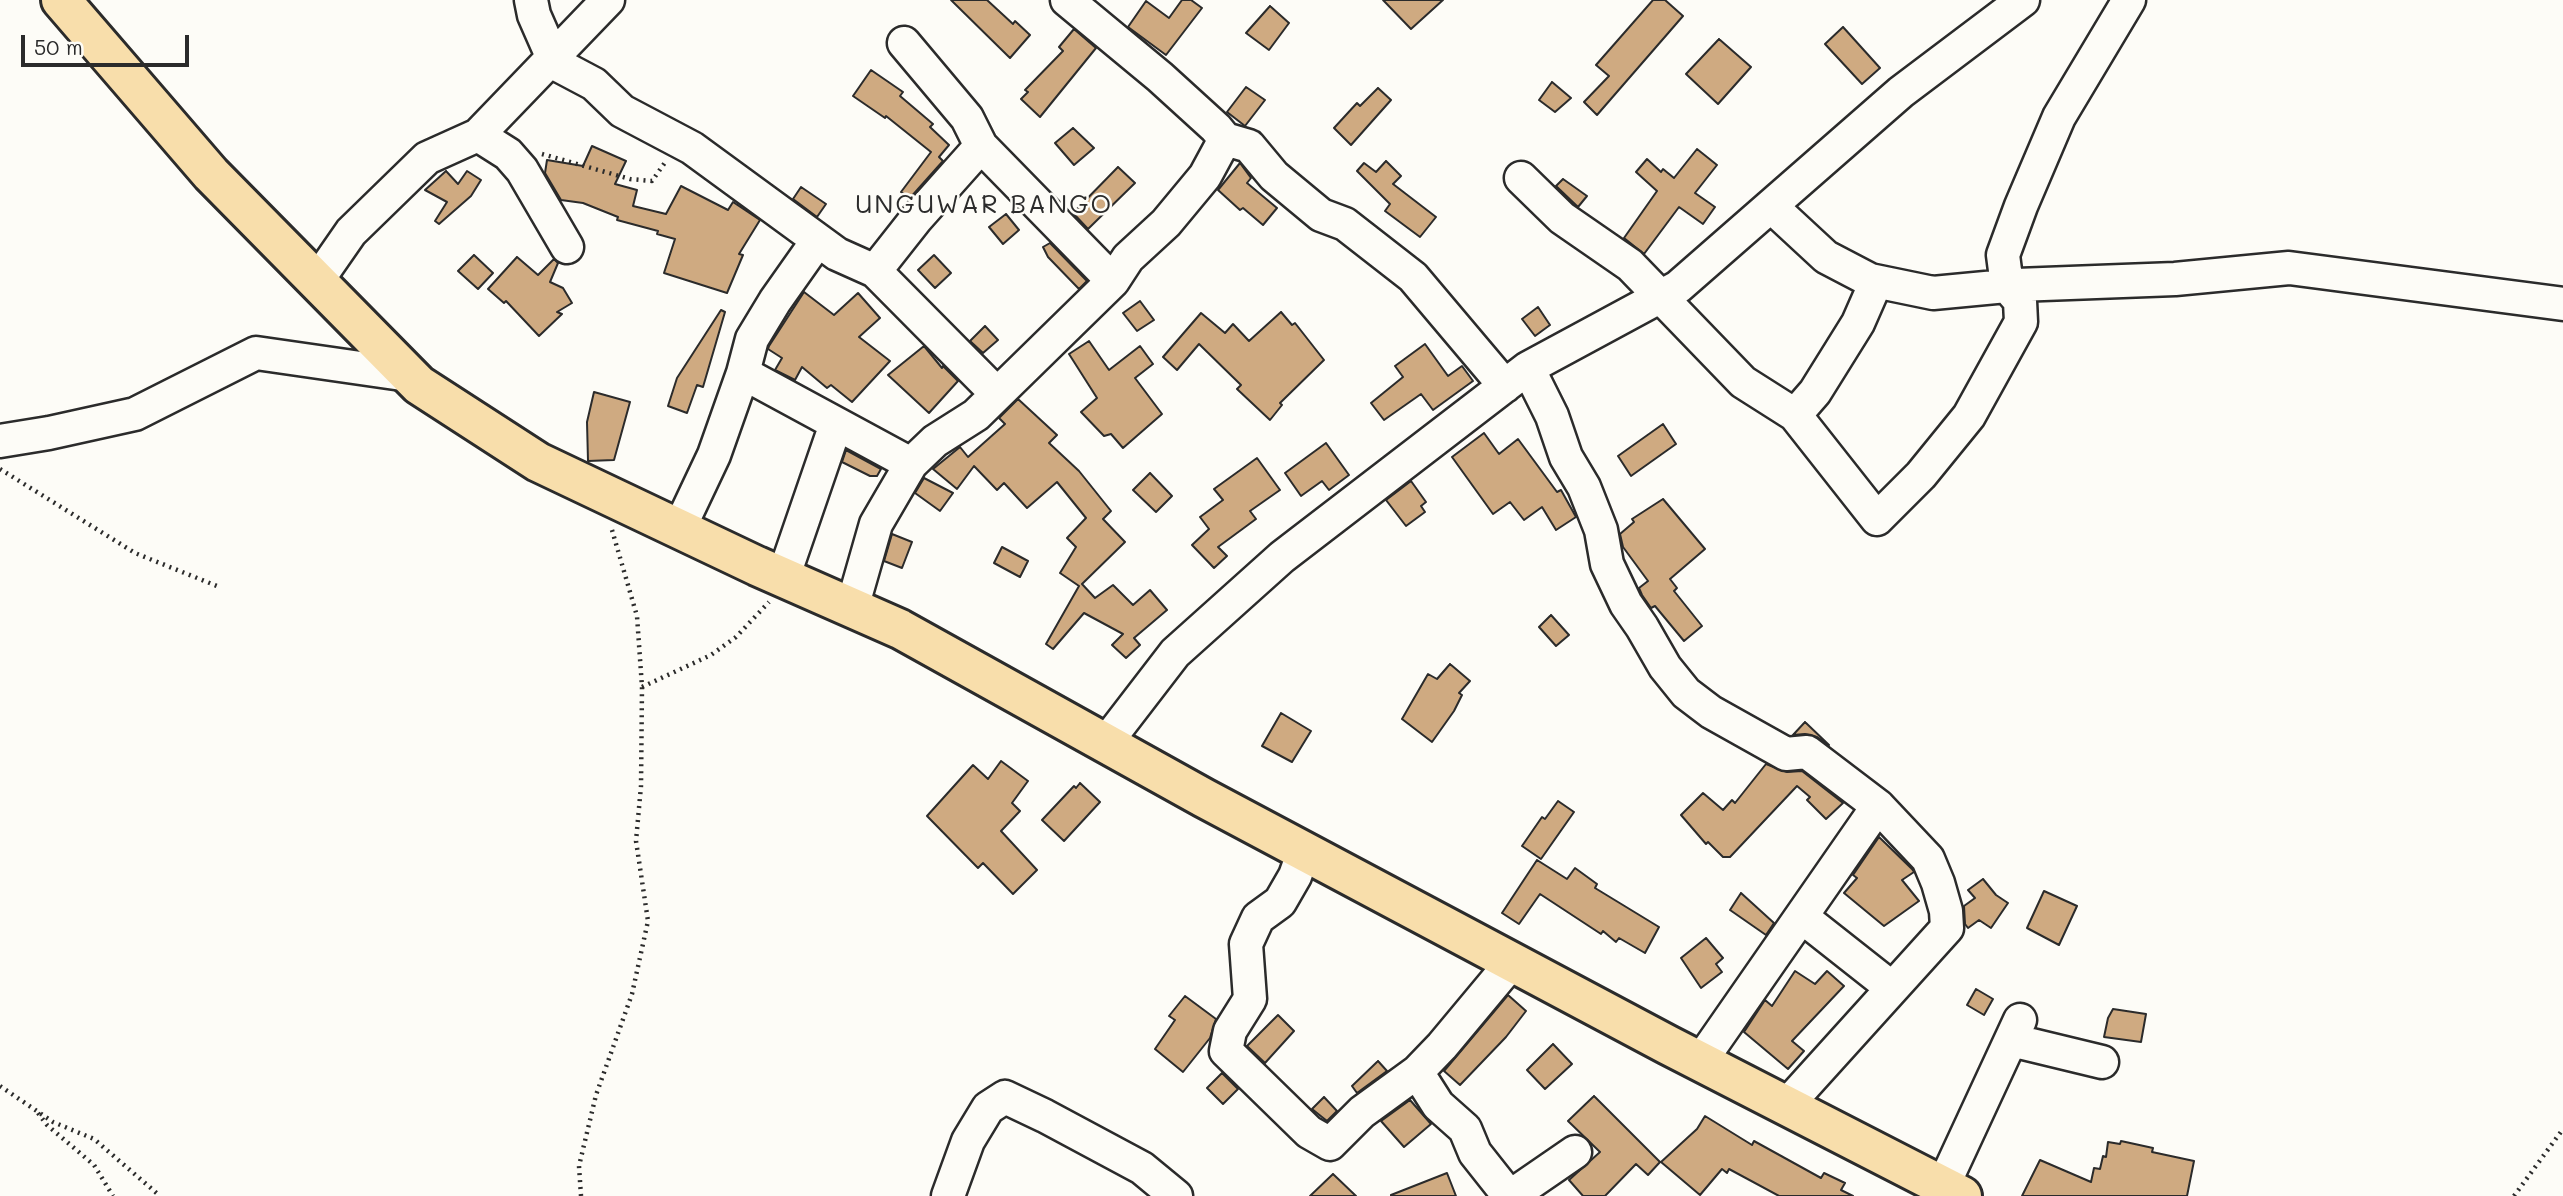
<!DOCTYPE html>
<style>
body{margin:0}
#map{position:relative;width:2563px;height:1196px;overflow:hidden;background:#fdfcf7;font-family:Mali,sans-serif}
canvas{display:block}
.scale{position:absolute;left:21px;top:35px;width:168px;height:32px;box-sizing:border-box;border:4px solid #2b2b2b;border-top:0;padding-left:9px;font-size:21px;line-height:24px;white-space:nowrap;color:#2b2b2b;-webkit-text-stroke:5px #fdfcf7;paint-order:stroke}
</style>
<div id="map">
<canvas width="2563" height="1196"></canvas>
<div class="scale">50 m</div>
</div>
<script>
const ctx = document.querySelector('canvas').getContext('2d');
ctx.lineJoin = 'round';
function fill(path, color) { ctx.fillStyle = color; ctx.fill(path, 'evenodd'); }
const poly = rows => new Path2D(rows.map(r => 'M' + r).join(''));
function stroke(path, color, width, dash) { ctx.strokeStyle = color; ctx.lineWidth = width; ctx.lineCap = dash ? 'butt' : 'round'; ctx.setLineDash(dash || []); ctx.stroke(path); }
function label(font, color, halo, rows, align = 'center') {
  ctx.font = font + ' Mali,sans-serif'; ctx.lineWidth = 5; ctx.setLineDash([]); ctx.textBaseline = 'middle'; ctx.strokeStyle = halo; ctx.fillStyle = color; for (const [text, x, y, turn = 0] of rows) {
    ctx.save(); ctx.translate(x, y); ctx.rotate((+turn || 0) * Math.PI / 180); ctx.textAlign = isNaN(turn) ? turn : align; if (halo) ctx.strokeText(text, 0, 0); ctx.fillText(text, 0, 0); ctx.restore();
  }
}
const building = poly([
 [951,0,987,0,1013,24,1015,21,1030,35,1010,58,951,0],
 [1182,0,1191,0,1202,8,1166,55,1128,27,1146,1,1169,18,1182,0],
 [1383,0,1443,0,1411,29,1383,0],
 [1653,0,1665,0,1683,16,1597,115,1584,102,1609,76,1596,65,1653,0],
 [1270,6,1289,23,1269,50,1246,33,1270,6],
 [1843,27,1880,68,1862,84,1825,44,1843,27],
 [1074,29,1096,48,1040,117,1021,99,1028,92,1025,90,1063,51,1059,47,1074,29],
 [1719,39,1751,67,1718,104,1686,74,1719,39],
 [871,70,903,92,900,96,933,124,930,127,949,145,939,157,943,161,910,198,901,192,931,152,886,116,885,118,853,96,871,70],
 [1552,82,1571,98,1555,112,1539,100,1552,82],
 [1246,87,1265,100,1245,126,1227,112,1246,87],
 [1378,88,1391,100,1351,145,1334,128,1357,103,1360,106,1378,88],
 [1073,128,1094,148,1074,165,1055,143,1073,128],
 [592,146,626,161,615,184,637,190,633,206,666,214,681,186,728,210,733,202,760,220,739,254,743,255,727,293,664,273,675,239,657,234,658,231,617,220,618,217,583,203,561,200,545,173,547,160,583,166,592,146],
 [1697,149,1717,165,1695,193,1715,207,1703,224,1679,207,1644,254,1624,238,1657,191,1636,172,1647,159,1661,172,1663,169,1674,178,1697,149],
 [1386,161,1401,176,1393,184,1436,217,1420,237,1385,211,1390,204,1357,171,1364,163,1376,172,1386,161],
 [1240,163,1251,178,1247,183,1277,208,1263,225,1243,208,1240,210,1218,190,1240,163],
 [1118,167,1135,183,1088,229,1073,213,1118,167],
 [446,171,458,184,467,171,481,180,471,196,439,224,435,221,447,202,425,190,446,171],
 [1563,179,1587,196,1578,207,1556,186,1563,179],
 [801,187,826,204,817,217,793,199,801,187],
 [1006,214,1019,230,1003,244,989,227,1006,214],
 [1050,243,1087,281,1079,289,1048,257,1043,247,1050,243],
 [474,255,493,273,478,289,458,271,474,255],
 [934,255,951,273,935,288,918,270,934,255],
 [517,257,538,275,554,259,558,263,550,282,563,288,572,303,557,312,562,314,539,336,506,301,504,303,488,289,517,257],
 [804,292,834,315,858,293,880,318,859,337,890,361,852,402,831,385,827,388,802,367,795,380,775,370,782,358,768,349,769,346,804,292],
 [1140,301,1154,320,1137,331,1123,313,1140,301],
 [1538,307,1550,325,1535,336,1522,319,1538,307],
 [721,310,725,312,703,387,697,385,687,413,668,406,677,378,721,310],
 [1281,312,1292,325,1295,323,1324,360,1280,403,1282,405,1270,420,1237,389,1241,385,1199,344,1177,370,1163,357,1201,313,1225,333,1233,324,1249,341,1281,312],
 [985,326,998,340,983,353,970,341,985,326],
 [1089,341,1109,370,1140,346,1153,364,1135,378,1162,414,1123,448,1111,434,1104,436,1081,412,1097,398,1069,354,1089,341],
 [1425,344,1448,376,1462,366,1473,381,1433,410,1421,394,1384,420,1371,403,1403,377,1395,366,1425,344],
 [924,346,942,368,943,366,958,381,929,413,888,375,924,346],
 [594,392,630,402,614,460,588,461,587,422,594,392],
 [1018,399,1057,435,1049,443,1079,471,1111,511,1103,519,1125,542,1082,584,1095,598,1113,585,1133,605,1150,590,1167,610,1134,638,1140,645,1126,658,1112,645,1123,634,1084,613,1053,649,1046,644,1079,586,1060,573,1076,547,1067,538,1086,518,1057,482,1027,508,1004,483,997,490,974,466,957,489,933,469,960,447,968,457,1005,424,999,418,1018,399],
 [1663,424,1676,444,1631,476,1618,456,1663,424],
 [1484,433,1499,454,1518,439,1557,492,1561,490,1576,517,1556,530,1542,507,1524,520,1510,502,1493,514,1452,457,1484,433],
 [1326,443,1349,475,1329,490,1322,481,1301,496,1285,473,1326,443],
 [846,450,881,469,877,476,870,476,842,462,846,450],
 [1257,458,1280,490,1250,511,1256,519,1218,547,1227,556,1214,568,1192,545,1209,529,1200,517,1223,500,1214,489,1257,458],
 [1150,473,1172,496,1156,512,1133,490,1150,473],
 [924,478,953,493,940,511,915,493,924,478],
 [1411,481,1426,502,1421,506,1425,512,1406,526,1386,500,1411,481],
 [1663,499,1705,549,1670,579,1677,588,1674,591,1702,626,1684,641,1655,606,1651,608,1642,595,1639,588,1648,581,1623,547,1620,534,1634,522,1632,519,1663,499],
 [892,534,912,542,902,568,884,561,892,534],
 [1002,547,1028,561,1020,577,994,563,1002,547],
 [1551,615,1569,635,1556,646,1539,627,1551,615],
 [1450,664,1470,681,1459,693,1462,695,1454,711,1432,742,1402,719,1428,674,1437,679,1450,664],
 [1281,713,1311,731,1292,762,1262,746,1281,713],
 [1805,722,1829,745,1828,745,1817,737,1805,734,1793,735,1805,722],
 [1001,761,1028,781,1012,803,1020,811,1001,831,1037,870,1013,894,983,863,978,868,927,816,973,765,988,779,1001,761],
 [1766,764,1787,772,1802,771,1843,803,1826,819,1807,800,1810,797,1797,786,1730,857,1723,857,1708,842,1706,844,1681,815,1703,793,1723,810,1732,800,1735,803,1766,764],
 [1080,783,1100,802,1064,841,1042,820,1074,786,1076,788,1080,783],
 [1558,801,1574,812,1541,859,1522,846,1542,817,1545,819,1558,801],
 [1879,837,1912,869,1914,872,1902,880,1919,901,1884,926,1844,893,1857,878,1853,875,1879,837],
 [1537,860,1567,879,1575,868,1597,884,1595,888,1659,927,1645,953,1619,938,1616,942,1603,931,1601,934,1540,894,1519,924,1502,913,1537,860],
 [1983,879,1996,895,2008,903,1991,928,1979,920,1968,928,1965,924,1964,906,1975,898,1968,890,1983,879],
 [2044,891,2077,906,2059,945,2027,928,2044,891],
 [1741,893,1774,923,1766,935,1730,910,1741,893],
 [1706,938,1723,958,1716,964,1722,972,1701,988,1681,958,1706,938],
 [1795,971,1815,984,1827,971,1844,986,1792,1041,1804,1051,1788,1069,1744,1032,1765,1000,1772,1006,1795,971],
 [1976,989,1993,999,1984,1015,1967,1005,1976,989],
 [1508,995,1526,1011,1506,1037,1460,1085,1444,1071,1508,995],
 [1185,996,1216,1019,1210,1038,1183,1072,1155,1049,1175,1020,1169,1016,1185,996],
 [2113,1009,2146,1014,2141,1042,2104,1037,2108,1018,2113,1009],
 [1278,1015,1294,1031,1265,1063,1247,1046,1278,1015],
 [1553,1044,1572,1064,1545,1089,1527,1070,1553,1044],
 [1378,1061,1387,1071,1357,1093,1352,1086,1378,1061],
 [1222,1073,1238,1089,1223,1104,1207,1088,1222,1073],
 [1594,1096,1660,1162,1648,1175,1636,1164,1605,1196,1583,1196,1569,1180,1600,1152,1568,1121,1594,1096],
 [1324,1097,1337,1111,1327,1121,1312,1109,1324,1097],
 [1410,1100,1431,1124,1404,1147,1381,1121,1410,1100],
 [1705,1116,1752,1145,1754,1141,1821,1178,1824,1173,1845,1183,1841,1190,1853,1196,1779,1196,1729,1169,1727,1173,1722,1169,1700,1195,1661,1162,1697,1129,1705,1116],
 [2121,1141,2153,1148,2152,1152,2194,1161,2187,1196,2022,1196,2040,1160,2091,1182,2094,1168,2100,1169,2103,1156,2106,1157,2108,1142,2120,1144,2121,1141],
 [1447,1173,1456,1196,1391,1196,1391,1195,1447,1173],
 [1333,1174,1356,1196,1310,1196,1333,1174]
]);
fill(building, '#cfaa81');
stroke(building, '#2b2b2b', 2);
const minor = poly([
 [531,0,534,15,552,56,560,66,594,84,622,111,692,148,837,254,875,271,916,219,981,146,967,118,904,43],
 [1067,0,1160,77,1216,128,1225,139,1205,176,1166,223,1128,258,1113,281],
 [478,135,508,154,522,170,567,247],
 [1225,139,1249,146,1274,176,1321,215,1345,224,1413,277,1505,386],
 [1521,178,1562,218,1630,265,1743,382,1795,415,1877,519,1921,475,1969,416,2021,322,2020,301,2007,286,2003,255,2021,206,2059,117,2129,0],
 [1772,207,1826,257,1870,280,1933,293,2017,285,2175,279,2289,268,2563,304],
 [875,271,997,394],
 [317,281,351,232,427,158,478,135,608,0],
 [1528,368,1552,416,1566,457,1584,487,1601,530,1607,564,1626,604,1642,627,1665,667,1686,693,1711,712,1786,754,1807,752,1878,806,1928,859,1938,883,1946,911,1947,928,1786,1106],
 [743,373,911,464],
 [1795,415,1815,392,1858,323,1876,282],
 [0,441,49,433,135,414,256,353,409,375],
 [679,529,714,455,743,373,752,339,775,301,818,240],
 [783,578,836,424],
 [852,608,876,524,911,464,935,441,976,415,1113,281,981,146],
 [1105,744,1175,653,1282,557,1528,368,1678,287,1901,92,2023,0],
 [1304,851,1295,876,1280,902,1258,918,1246,944,1250,999,1230,1031,1226,1051,1309,1132,1330,1144,1362,1112,1417,1072],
 [1802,917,1892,988],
 [2011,1040,2102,1062],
 [1700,1062,1878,806],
 [1943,1186,2020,1020],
 [948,1196,968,1141,988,1108,1005,1097,1045,1116,1142,1168,1176,1196],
 [1509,1196,1475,1153,1465,1129,1438,1105,1417,1072,1442,1046,1512,962],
 [1511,1196,1575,1152]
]);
const major = poly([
 [61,0,211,174,419,385,538,462,757,566,900,629,1204,798,1668,1045,1962,1196]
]);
stroke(minor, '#2b2b2b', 37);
stroke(major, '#2b2b2b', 44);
stroke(poly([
 [542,154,630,179,652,181,666,161],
 [0,469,135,553,217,586],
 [642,687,711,655,736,637,769,602],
 [0,1086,53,1122,94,1139,160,1196],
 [38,1113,47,1125,94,1165,113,1196],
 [581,1196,579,1166,596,1095,632,994,648,921,636,841,641,786,642,687,637,616,612,530],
 [2514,1196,2563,1129]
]), '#2b2b2b', 4.5, [2, 5]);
stroke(minor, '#fdfcf7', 32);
stroke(major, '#f8deab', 38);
ctx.letterSpacing = '2px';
label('26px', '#2b2b2b', '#fdfcf7', [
 ["UNGUWAR BANGO",984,205]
]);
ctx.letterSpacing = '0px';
</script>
